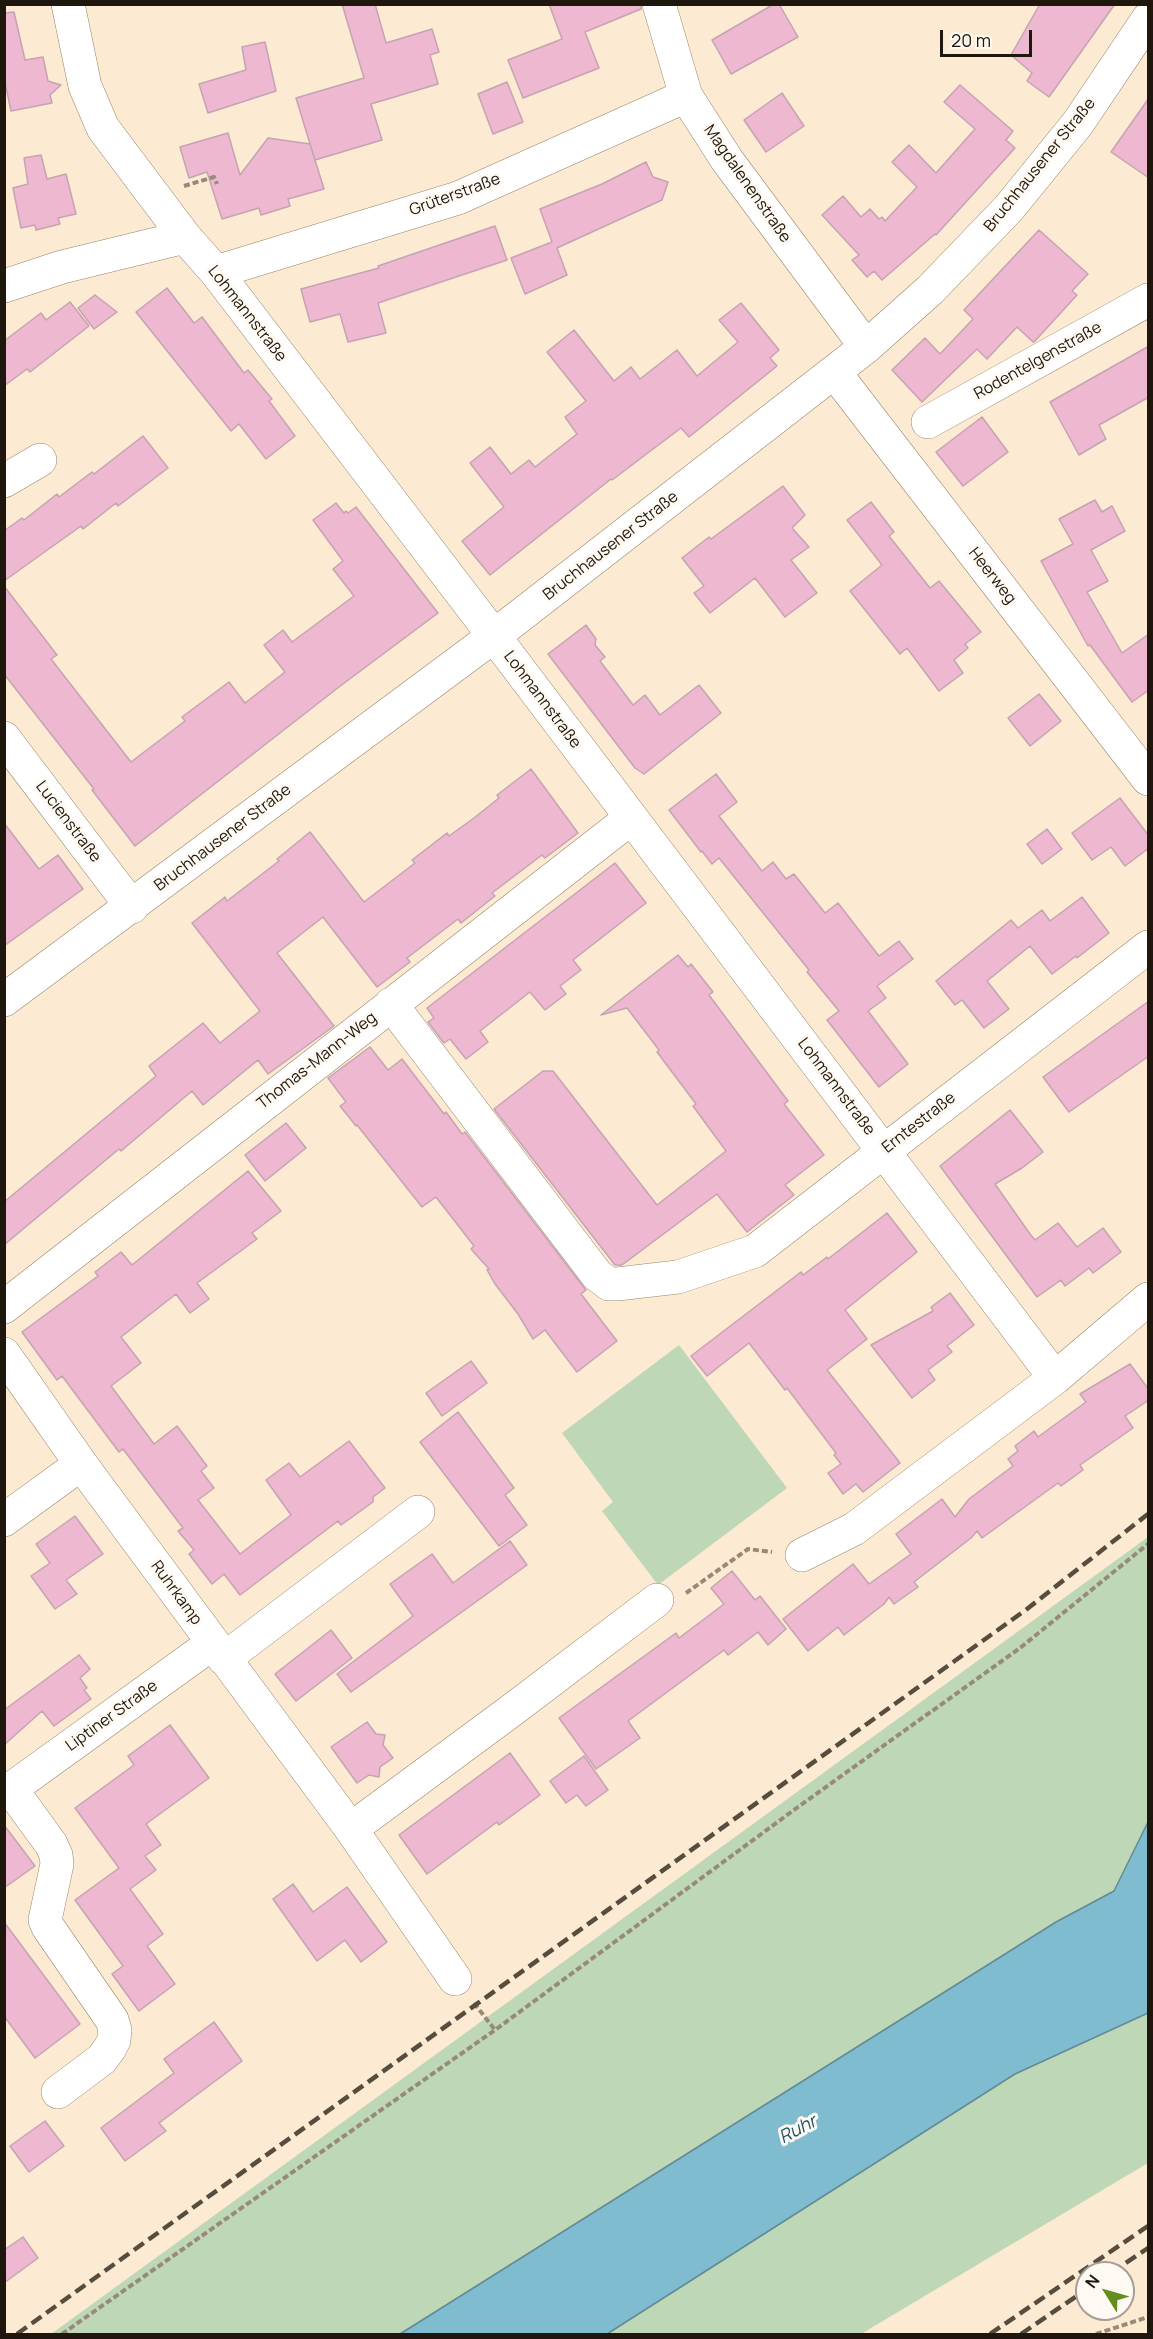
<!DOCTYPE html>
<meta charset="utf-8">
<style>
body{margin:0}
#map{position:relative;width:1153px;height:2339px;overflow:hidden;background:#fcead2;font-family:Manrope,sans-serif}
canvas{display:block}
.frame{position:absolute;inset:0;border:6px solid #1f170d;pointer-events:none}
.north{position:absolute;left:1075px;top:2261px;width:60px;height:60px;box-sizing:border-box;background:#fef9f3;border:2px solid #a59f97;border-radius:50%;rotate:307deg;font-size:16px;font-weight:700;line-height:24px;text-align:center;color:#1f170d}
.north::after{content:'';display:block;margin:auto;width:21px;height:27px;background:#638e1e;clip-path:polygon(50% 0,100% 100%,50% 72%,0 100%)}
.scale{position:absolute;left:940px;top:30px;width:92px;height:27px;box-sizing:border-box;border:3px solid #1f170d;border-top:0;padding-left:8px;font-size:18px;line-height:21px;white-space:nowrap;color:#1f170d;-webkit-text-stroke:4px #fef9f3;paint-order:stroke}
</style>
<div id="map">
<canvas width="1153" height="2339"></canvas>
<div class="frame"></div>
<div class="north">N</div>
<div class="scale">20 m</div>
</div>
<script>
const ctx = document.querySelector('canvas').getContext('2d');
ctx.lineJoin = 'round';
function fill(path, color) { ctx.fillStyle = color; ctx.fill(path, 'evenodd'); }
const poly = rows => new Path2D(rows.map(r => 'M' + r).join(''));
function stroke(path, color, width, dash) { ctx.strokeStyle = color; ctx.lineWidth = width; ctx.lineCap = dash ? 'butt' : 'round'; ctx.setLineDash(dash || []); ctx.stroke(path); }
function label(font, color, halo, rows, align = 'center') {
  ctx.font = font + ' Manrope,sans-serif'; ctx.lineWidth = 6; ctx.setLineDash([]); ctx.textBaseline = 'middle'; ctx.strokeStyle = halo; ctx.fillStyle = color; for (const [text, x, y, turn = 0] of rows) {
    ctx.save(); ctx.translate(x, y); ctx.rotate((+turn || 0) * Math.PI / 180); ctx.textAlign = isNaN(turn) ? turn : align; if (halo) ctx.strokeText(text, 0, 0); ctx.fillText(text, 0, 0); ctx.restore();
  }
}
fill(poly([
 [679,1345,787,1488,658,1585,602,1511,613,1502,562,1433],
 [1148,1537,1148,1822,1114,1891,1056,1922,400,2334,51,2334],
 [1148,2013,1148,2163,861,2334,607,2334,1015,2074]
]), '#bed7b7');
const water = poly([
 [1148,1822,1148,2013,1015,2074,607,2334,400,2334,1056,1922,1114,1891,1148,1822]
]);
fill(water, '#7fbccf');
stroke(water, '#628a95', 1.5);
const building = poly([
 [342,4,375,4,386,43,432,29,439,52,430,55,438,84,371,104,382,140,315,160,296,98,364,78,342,4],
 [549,4,641,4,641,9,585,32,599,68,523,98,508,60,562,39,549,4],
 [774,4,779,4,798,37,731,74,712,40,774,4],
 [1040,4,1115,4,1049,97,1027,81,1032,73,1011,55,1040,4],
 [14,12,25,60,43,57,48,81,61,85,50,95,52,103,11,111,4,78,4,13,14,12],
 [265,42,276,91,208,113,199,84,246,70,242,47,265,42],
 [507,82,523,122,493,134,478,94,507,82],
 [960,85,1013,131,1006,140,1015,148,936,235,935,234,882,280,874,271,867,277,852,260,859,255,822,215,843,196,861,217,870,209,879,219,882,217,885,221,917,187,892,162,909,145,936,173,975,129,944,102,960,85],
 [782,93,804,126,766,152,744,120,782,93],
 [1149,98,1149,178,1111,152,1149,98],
 [228,133,240,175,268,138,310,144,324,189,288,199,290,206,261,215,259,208,222,219,207,172,189,178,180,147,228,133],
 [41,155,47,179,66,174,76,214,58,218,60,224,36,230,35,225,21,228,13,188,28,184,24,158,41,155],
 [646,162,653,177,668,182,662,200,557,248,567,275,525,294,511,258,552,242,540,209,602,184,646,162],
 [495,226,507,260,378,303,386,333,348,342,340,314,310,322,301,289,379,268,378,266,495,226],
 [1039,230,1088,274,1072,291,1077,295,1035,341,1033,342,1017,327,987,359,977,349,922,402,892,370,925,338,940,354,973,319,964,310,1039,230],
 [167,288,194,323,202,317,244,373,248,370,272,399,269,401,295,436,266,459,239,424,231,431,136,312,167,288],
 [95,295,117,312,94,329,78,308,95,295],
 [70,302,89,326,30,372,27,369,4,386,4,341,41,313,46,320,70,302],
 [741,303,779,350,770,358,777,366,689,437,681,428,612,480,611,479,490,575,462,541,504,507,470,463,490,447,511,474,529,460,535,467,577,434,565,417,586,401,547,352,574,330,614,381,631,367,640,379,677,350,697,376,738,342,719,320,741,303],
 [1149,346,1149,397,1099,425,1106,439,1079,455,1050,402,1149,346],
 [982,417,1008,452,963,486,936,452,982,417],
 [143,436,168,468,118,506,116,503,83,529,81,526,4,581,4,531,22,518,24,520,57,494,59,497,92,472,94,474,143,436],
 [783,486,805,515,792,528,809,547,791,560,817,593,785,617,755,578,710,613,694,593,704,586,682,558,709,537,711,539,783,486],
 [1095,500,1102,512,1112,506,1125,531,1091,550,1108,581,1087,592,1122,653,1149,634,1149,690,1132,702,1090,645,1088,646,1041,561,1073,544,1059,519,1095,500],
 [871,502,894,532,889,536,930,588,939,581,981,632,965,644,968,648,954,660,963,673,939,691,907,648,900,654,850,591,882,565,847,520,871,502],
 [336,503,344,513,346,511,348,513,356,507,438,613,339,687,135,846,92,790,94,789,4,674,4,586,57,655,51,659,131,762,185,721,182,717,229,682,245,703,285,672,264,645,283,630,292,642,354,596,333,569,343,561,313,520,336,503],
 [586,625,596,639,595,645,605,657,600,661,633,705,645,695,660,715,699,685,721,713,644,774,635,768,548,654,586,625],
 [1039,694,1061,721,1030,746,1008,718,1039,694],
 [531,769,578,833,545,858,542,855,492,893,495,896,461,923,458,919,407,958,410,962,377,987,323,917,277,953,334,1026,268,1074,258,1060,203,1105,192,1091,121,1151,119,1149,4,1245,4,1202,156,1076,149,1066,203,1023,220,1043,260,1011,192,923,225,897,227,901,279,861,277,859,310,832,364,902,415,863,412,860,447,833,449,836,474,818,499,798,497,795,531,769],
 [716,774,737,802,719,816,762,871,773,862,786,879,794,874,825,913,838,903,879,956,899,941,913,959,877,986,886,998,868,1011,908,1064,879,1087,827,1020,839,1011,807,972,809,970,719,858,712,864,702,851,701,852,669,810,716,774],
 [1120,798,1149,836,1149,848,1125,866,1111,847,1092,860,1072,833,1120,798],
 [4,823,39,869,58,855,83,889,4,946,4,823],
 [1047,829,1062,849,1042,864,1027,844,1047,829],
 [615,863,646,903,573,960,581,970,560,986,566,994,545,1010,530,992,480,1031,488,1042,466,1059,450,1039,444,1043,428,1022,434,1018,427,1008,615,863],
 [1082,897,1109,933,1077,958,1076,956,1052,974,1030,946,987,981,1009,1009,984,1028,962,1000,955,1005,936,981,1011,920,1018,928,1042,910,1050,921,1082,897],
 [678,955,688,967,691,964,713,992,709,995,788,1101,784,1104,824,1155,785,1185,794,1195,747,1232,717,1194,622,1265,615,1265,494,1109,543,1071,553,1071,657,1205,726,1151,693,1106,696,1104,657,1052,659,1050,627,1008,601,1015,678,955],
 [1149,1001,1149,1056,1069,1112,1043,1077,1149,1001],
 [370,1047,388,1070,402,1059,444,1114,446,1112,462,1134,465,1132,586,1290,581,1294,617,1341,577,1372,545,1330,533,1339,518,1314,495,1284,487,1270,489,1269,471,1249,474,1246,436,1197,422,1207,357,1125,356,1126,340,1106,346,1102,328,1078,370,1047],
 [1010,1110,1043,1152,1022,1168,995,1184,1030,1234,1035,1240,1058,1223,1077,1247,1103,1228,1121,1252,1093,1273,1089,1268,1065,1286,1061,1280,1037,1297,940,1166,1010,1110],
 [286,1123,306,1148,265,1181,245,1155,286,1123],
 [248,1171,281,1211,252,1233,257,1239,197,1283,209,1299,190,1313,176,1294,121,1337,141,1363,111,1386,154,1444,177,1426,207,1466,201,1471,214,1488,198,1500,240,1554,291,1515,266,1480,289,1463,300,1477,349,1441,385,1488,373,1497,373,1502,341,1525,338,1521,240,1595,224,1574,212,1584,189,1554,194,1550,178,1531,183,1528,123,1449,119,1452,62,1376,57,1380,22,1332,98,1276,95,1272,121,1252,132,1265,248,1171],
 [887,1213,917,1252,845,1310,867,1339,827,1370,900,1463,863,1492,856,1484,843,1494,828,1473,841,1464,834,1455,836,1453,787,1388,785,1390,749,1343,707,1376,691,1356,801,1272,803,1275,827,1257,828,1259,887,1213],
 [950,1293,974,1325,947,1346,952,1352,928,1370,935,1380,912,1398,871,1345,933,1311,931,1307,950,1293],
 [471,1361,487,1383,442,1416,426,1393,471,1361],
 [1130,1364,1149,1390,1149,1400,1125,1416,1133,1428,1080,1465,1083,1470,1061,1486,1058,1483,982,1538,977,1531,971,1538,914,1582,918,1587,894,1604,889,1597,884,1604,844,1635,838,1627,808,1651,783,1619,853,1564,869,1584,911,1554,896,1534,942,1499,955,1517,969,1499,1013,1466,1008,1459,1018,1451,1015,1446,1034,1431,1038,1437,1086,1402,1080,1394,1130,1364],
 [458,1412,514,1488,505,1495,527,1525,499,1546,420,1442,458,1412],
 [75,1516,103,1554,66,1580,77,1594,55,1609,31,1576,50,1563,36,1544,75,1516],
 [510,1541,527,1565,351,1692,337,1674,413,1616,390,1584,432,1554,453,1583,510,1541],
 [732,1571,755,1600,760,1596,786,1629,768,1645,758,1632,728,1655,724,1650,628,1721,640,1738,596,1769,559,1718,676,1633,679,1638,724,1604,711,1588,732,1571],
 [331,1630,352,1658,296,1701,275,1674,331,1630],
 [79,1655,90,1669,80,1678,87,1688,84,1690,91,1699,54,1726,42,1711,4,1745,4,1710,79,1655],
 [367,1722,376,1734,385,1735,383,1745,393,1758,380,1767,379,1777,369,1775,357,1783,331,1747,367,1722],
 [170,1725,209,1778,146,1824,161,1845,145,1856,156,1870,130,1889,163,1934,147,1946,175,1984,139,2011,112,1974,123,1966,75,1900,119,1868,75,1808,134,1765,128,1756,170,1725],
 [510,1753,540,1795,499,1825,497,1822,427,1874,399,1835,510,1753],
 [584,1756,608,1790,586,1806,577,1795,566,1803,550,1781,584,1756],
 [4,1825,35,1866,4,1888,4,1825],
 [293,1884,313,1912,347,1887,387,1942,361,1962,345,1940,317,1961,273,1899,293,1884],
 [4,1922,80,2024,35,2058,4,2016,4,1922],
 [214,2022,242,2061,159,2123,166,2131,125,2161,101,2128,174,2073,164,2059,214,2022],
 [45,2121,64,2146,29,2172,10,2146,45,2121],
 [23,2237,38,2258,4,2283,4,2250,23,2237]
]);
fill(building, '#edb8d0');
stroke(building, '#c6a3b2', 1.5);
const minor = poly([
 [68,4,85,86,103,128,185,237,216,272,494,636,1055,1378],
 [659,4,686,96,727,160,866,347],
 [216,272,458,198,686,96],
 [4,286,62,267,185,237],
 [835,373,1148,779],
 [928,422,1148,300],
 [4,481,40,460],
 [4,738,132,907],
 [4,1000,494,636,866,347,930,290,1009,208,1078,123,1148,19],
 [391,1004,597,1275,609,1284,617,1284,678,1277,755,1251,1148,947],
 [4,1307,631,818],
 [4,1354,81,1464,351,1829,455,1979],
 [4,1520,81,1464],
 [802,1555,854,1529,1055,1378,1148,1299],
 [224,1659,418,1512],
 [11,1789,51,1844,56,1855,57,1864,45,1920,48,1927,112,2020,115,2030,114,2040,110,2048,102,2059,58,2092],
 [4,1794,213,1643],
 [351,1829,512,1710,657,1600]
]);
stroke(minor, '#988468', 34);
stroke(poly([
 [184,186,214,177,217,184],
 [686,1593,748,1549,772,1552],
 [474,2003,495,2030],
 [62,2334,495,2030,798,1807,1020,1648,1148,1544],
 [1096,2334,1148,2317]
]), '#978a78', 4, [6, 3]);
stroke(minor, '#fff', 33);
stroke(poly([
 [1111,2273,1148,2248],
 [17,2334,1027,1609,1148,1514],
 [990,2334,1148,2226],
 [1021,2334,1087,2289]
]), '#574d3f', 4.5, [12, 6]);
label('16px', '#1f170d', '#fef9f3', [
 ["Bruchhausener Straße",1040,165,-51],
 ["Magdalenenstraße",747,184,55],
 ["Grüterstraße",455,195,-20],
 ["Lohmannstraße",247,314,52],
 ["Rodentelgenstraße",1038,361,-29],
 ["Bruchhausener Straße",611,546,-38],
 ["Heerweg",992,576,52],
 ["Lohmannstraße",542,700,53],
 ["Lucienstraße",68,822,53],
 ["Bruchhausener Straße",223,838,-37],
 ["Thomas-Mann-Weg",317,1061,-38],
 ["Lohmannstraße",836,1087,53],
 ["Erntestraße",919,1123,-38],
 ["Ruhrkamp",176,1593,54],
 ["Liptiner Straße",112,1716,-36]
]);
label('italic 18px', '#235564', '#fef9f3', [
 ["Ruhr",798,2130,-28]
]);
</script>
